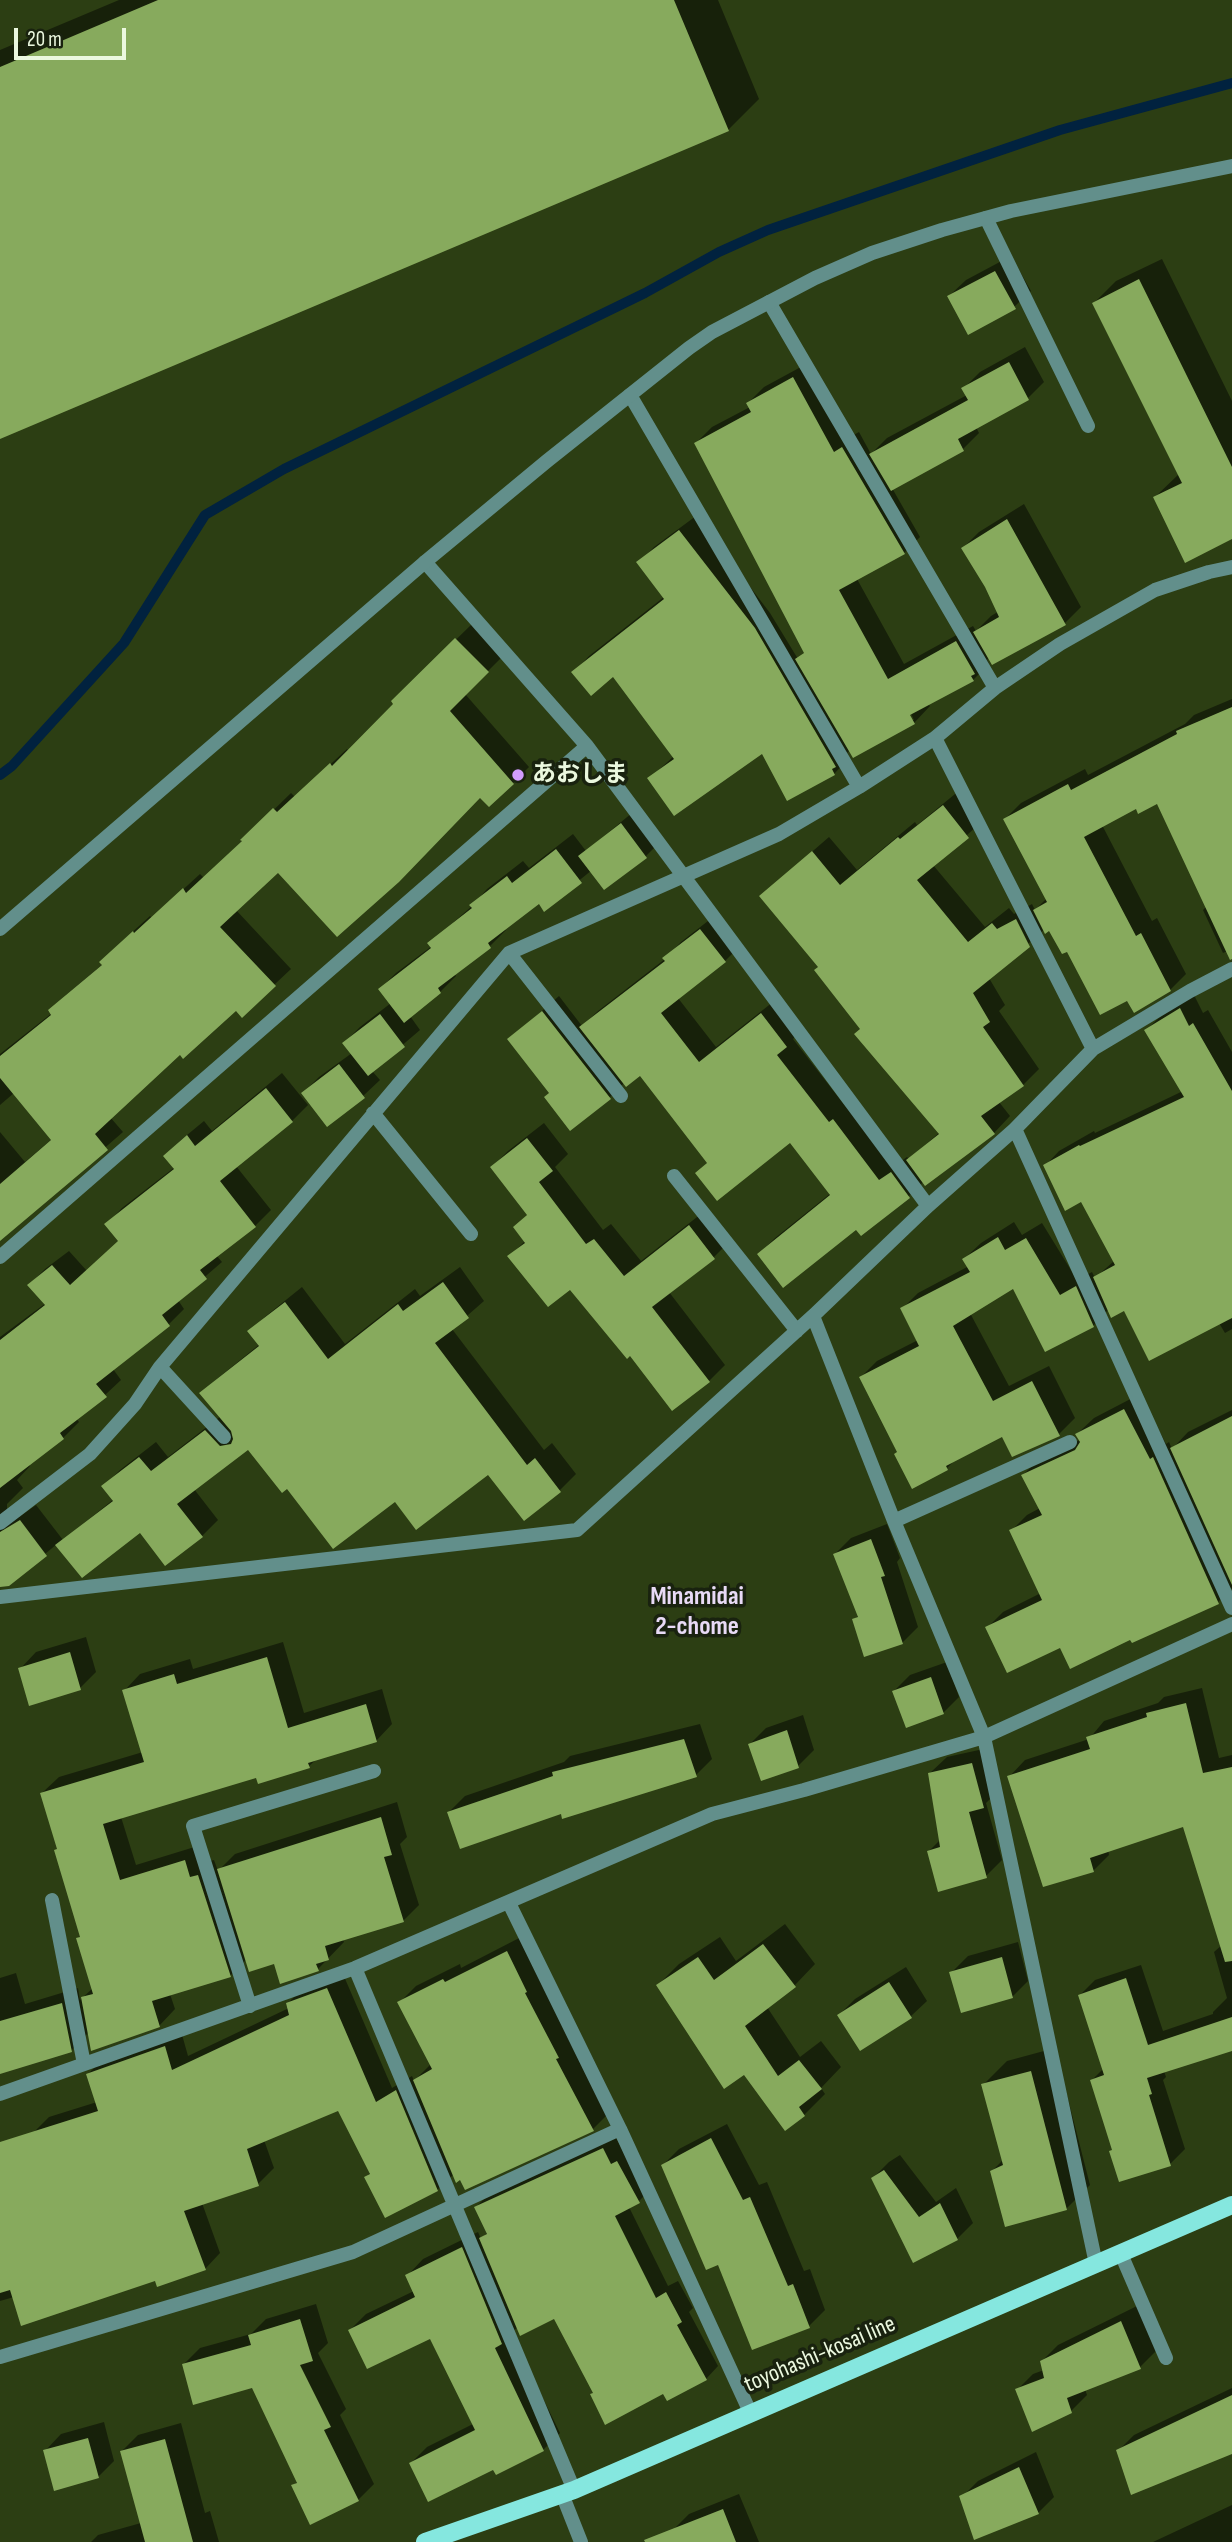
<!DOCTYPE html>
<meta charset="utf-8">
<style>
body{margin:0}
#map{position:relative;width:1232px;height:2542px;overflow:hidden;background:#2c3e13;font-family:"Sofia Sans Condensed",sans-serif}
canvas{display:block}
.scale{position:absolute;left:14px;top:28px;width:112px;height:32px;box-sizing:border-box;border:4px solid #ebf8df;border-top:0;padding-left:9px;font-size:21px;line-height:24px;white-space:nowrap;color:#ebf8df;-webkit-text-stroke:5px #19220f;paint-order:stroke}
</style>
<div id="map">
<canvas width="1232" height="2542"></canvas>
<div class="scale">20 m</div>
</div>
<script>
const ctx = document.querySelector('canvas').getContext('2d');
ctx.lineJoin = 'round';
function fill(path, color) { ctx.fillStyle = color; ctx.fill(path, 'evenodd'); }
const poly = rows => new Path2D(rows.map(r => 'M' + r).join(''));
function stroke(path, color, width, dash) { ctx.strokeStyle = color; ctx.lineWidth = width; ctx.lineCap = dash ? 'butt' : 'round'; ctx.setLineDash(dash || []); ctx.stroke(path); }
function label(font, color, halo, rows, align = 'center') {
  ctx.font = font + ' "Sofia Sans Condensed","Noto Sans JP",sans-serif'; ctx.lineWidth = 7; ctx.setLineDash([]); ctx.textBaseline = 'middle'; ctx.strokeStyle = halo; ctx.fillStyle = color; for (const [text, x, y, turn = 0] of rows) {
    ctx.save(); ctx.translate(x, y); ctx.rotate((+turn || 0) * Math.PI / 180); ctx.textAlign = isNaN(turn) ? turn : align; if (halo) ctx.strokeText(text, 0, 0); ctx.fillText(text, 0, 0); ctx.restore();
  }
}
fill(poly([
 [119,0,718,0,759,99,728,130,0,437,0,50],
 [1011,256,1031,291,1014,307,949,296,966,280],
 [1162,259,1232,401,1232,538,1155,497,1179,474,1094,303,1116,281],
 [1025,347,1044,382,1028,398,976,427,979,433,963,449,892,488,920,537,904,553,857,579,904,664,973,626,976,631,991,616,1001,610,963,548,979,532,1024,504,1081,607,1065,623,993,662,990,657,987,660,989,664,973,680,928,704,930,706,914,723,850,750,847,753,849,758,834,774,763,751,650,778,674,756,613,675,574,672,589,656,664,597,639,563,654,547,696,516,770,613,798,659,805,652,696,443,712,427,750,407,748,403,764,387,810,362,850,437,859,432,871,454,887,438,967,395,964,388,980,372],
 [908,707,914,720,910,720],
 [472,624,504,655,465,694,529,767,513,783,278,871,236,910,291,969,242,1015,236,1008,180,1053,110,1117,123,1132,2,1237,0,1234,0,1132,25,1162,52,1139,14,1093,0,1105,0,1054,52,1013,50,1011,66,995,103,964,117,946,150,916,152,918,200,874,204,878,291,793,295,797,347,749,349,751,396,703,393,701],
 [1232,699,1232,949,1223,953,1203,910,1207,906,1158,802,1136,807,1102,825,1152,921,1157,918,1186,974,1170,990,1127,998,1068,949,1050,928,1045,929,989,978,1005,1005,999,1011,1039,1069,1023,1085,999,1102,1010,1116,994,1133,924,1181,909,1196,856,1227,759,1254,775,1238,831,1193,791,1140,697,1173,708,1162,640,1073,625,1082,610,1097,551,1092,510,1039,559,996,582,1026,598,1011,665,959,681,942,717,914,741,945,725,961,678,998,716,1047,778,998,802,1029,793,1039,846,1107,850,1104,896,1165,907,1157,909,1159,940,1132,862,1029,820,966,761,896,829,837,857,870,915,822,917,825,960,790,984,820,933,865,985,927,1009,908,1014,914,1032,904,1035,910,1047,898,1005,819,1021,803,1085,769,1088,775,1185,724,1194,715],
 [638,808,662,840,646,856,605,888,592,870,544,909,539,902,504,928,506,930,490,946,454,973,456,976,440,992,410,1016,420,1030,372,1071,380,1080,363,1096,303,1093,319,1077,352,1053,344,1043,360,1027,391,1003,380,989,396,973,432,946,430,943,472,906,487,889,523,861,529,868,573,834,586,851],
 [1194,995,1203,1013,1208,1010,1232,1052,1232,1329,1225,1333,1219,1323,1125,1309,1109,1309,1093,1326,1014,1286,970,1313,1009,1386,1049,1366,1075,1418,1059,1434,1013,1455,1003,1435,956,1459,947,1468,899,1451,861,1377,877,1361,918,1340,902,1309,918,1293,969,1266,964,1259,981,1243,1014,1222,1022,1235,1042,1223,1077,1280,1092,1272,1095,1278,1114,1261,1082,1200,1045,1166,1059,1151,1094,1131,1095,1133,1183,1091,1146,1030,1161,1016],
 [282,1073,308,1105,292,1121,236,1166,271,1210,255,1226,216,1255,222,1262,178,1300,184,1309,169,1324,113,1369,121,1380,105,1395,76,1418,79,1422,63,1438,29,1464,30,1466,17,1480,23,1488,7,1504,7,1513,19,1517,36,1505,63,1540,114,1499,104,1486,120,1470,156,1442,168,1457,221,1416,202,1394,218,1378,260,1344,250,1332,266,1316,302,1287,345,1344,415,1289,420,1296,460,1267,484,1301,452,1329,544,1450,552,1443,576,1474,560,1490,524,1519,488,1472,395,1500,288,1487,248,1447,194,1489,218,1520,202,1536,140,1531,57,1544,10,1583,0,1569,0,1337,46,1303,29,1285,45,1269,69,1251,87,1271,119,1241,107,1224,122,1208,175,1167,165,1156,181,1140,204,1121,212,1131],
 [544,1123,568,1154,555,1167,603,1230,611,1224,641,1261,706,1210,730,1241,714,1257,669,1292,725,1365,709,1381,673,1409,630,1354,570,1287,509,1257,525,1241,515,1227,528,1214,492,1167,508,1151],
 [1140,1394,1166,1444,1169,1442,1172,1449,1188,1432,1232,1410,1232,1588,1218,1602,1132,1640,1131,1638,1061,1645,987,1628,1003,1612,1041,1593,1011,1531,1027,1515,1040,1508,1023,1475,1039,1459,1080,1440,1077,1434,1094,1418],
 [887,1524,900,1558,897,1562,918,1627,902,1643,854,1620,859,1615,835,1554,851,1538],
 [86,1637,96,1672,80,1688,20,1669,36,1652],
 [283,1642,304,1713,382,1689,392,1724,376,1741,317,1759,309,1766,257,1776,121,1817,136,1865,201,1845,206,1862,214,1860,218,1871,235,1854,397,1802,407,1837,400,1844,419,1905,403,1921,343,1939,344,1942,318,1969,247,1959,230,1976,170,1994,175,2009,159,2026,89,2032,71,2051,0,2072,0,1978,16,1973,25,2004,78,1988,80,2000,93,1988,78,1939,81,1935,59,1847,42,1793,59,1777,143,1752,124,1691,140,1674,190,1659,193,1669],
 [947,1662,959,1697,943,1713,894,1691,910,1675],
 [1202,1688,1219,1758,1232,1755,1232,1899,1184,1825,1108,1850,1109,1855,1093,1871,1009,1777,1025,1760,1089,1739,1104,1721,1158,1703,1164,1697],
 [803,1715,814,1750,798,1766,750,1744,766,1728],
 [700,1724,712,1759,696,1775,563,1812,449,1812,465,1796,564,1762,570,1756],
 [988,1748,999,1790,986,1803,1002,1860,986,1876,929,1851,941,1839,930,1773,947,1757],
 [785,1924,815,1964,795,1985,767,2007,800,2057,821,2041,841,2067,821,2088,825,2094,804,2115,745,2073,658,1985,679,1964,720,1937,736,1961],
 [523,1936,609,2113,593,2129,461,2178,454,2174,437,2190,366,2177,371,2172,339,2109,264,2140,274,2168,258,2184,202,2203,220,2253,205,2269,156,2279,14,2297,0,2301,0,2148,33,2133,49,2117,97,2102,88,2074,104,2058,181,2031,188,2056,289,2008,288,2003,303,1988,343,1974,392,2088,412,2076,414,2081,431,2064,400,2002,416,1986,460,1964,461,1968],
 [1232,1936,1232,2050,1164,2071,1166,2077,1163,2080,1185,2149,1170,2164,1113,2149,1092,2080,1104,2068,1080,1995,1095,1980,1141,1965,1163,2031,1213,2014,1213,2012,1227,1998,1214,1952],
 [1018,1942,1028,1981,1012,1997,951,1973,968,1956],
 [906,1967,927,2001,910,2017,839,2015,855,1999],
 [1055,2048,1090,2185,1066,2209,992,2171,1004,2159,983,2085,1007,2061],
 [727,2124,759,2185,767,2182,804,2271,810,2269,825,2310,809,2326,753,2348,719,2262,663,2165,679,2149],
 [615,2136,624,2153,651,2189,639,2201,629,2207,668,2286,678,2281,693,2308,689,2312,718,2366,706,2379,664,2392,594,2392,555,2317,518,2327,511,2333,560,2433,543,2450,496,2472,494,2468,411,2463,427,2447,473,2424,431,2337,350,2330,366,2314,414,2291,407,2276,423,2259,478,2232,481,2239,488,2232,476,2207,488,2195],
 [900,2155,936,2202,956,2188,973,2223,957,2239,914,2260,873,2178,889,2162],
 [316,2304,328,2343,318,2353,346,2409,340,2415,374,2484,358,2500,293,2486,298,2481,253,2386,183,2365,200,2348,251,2334,266,2319],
 [1137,2306,1156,2351,1140,2367,1085,2389,1087,2395,1071,2411,1017,2390,1033,2374,1044,2370,1042,2361,1058,2345],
 [1232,2388,1232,2441,1118,2451,1134,2435],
 [104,2422,114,2461,98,2477,45,2451,61,2434],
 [181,2423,205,2513,210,2511,219,2542,91,2542,98,2535,141,2523,122,2451,138,2435],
 [1036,2452,1054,2497,1038,2513,962,2497,978,2481],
 [739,2494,759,2542,678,2542,673,2530,689,2514],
 [1232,2505,1232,2542,1153,2542]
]), '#0007');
stroke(poly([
 [0,775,12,766,124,643,205,515,284,469,645,293,719,252,768,230,1060,130,1232,83]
]), '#01223f', 10);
fill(poly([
 [158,0,674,0,729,131,0,439,0,67],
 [995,271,1016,309,968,335,947,296],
 [1139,279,1232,467,1232,539,1185,563,1153,497,1182,483,1092,303],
 [1009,362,1029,400,958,439,964,451,891,491,869,454,968,400,961,388],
 [793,377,834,452,842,447,905,554,839,590,888,679,956,641,975,674,971,676,974,681,910,715,915,724,853,758,795,659,804,653,694,443,751,412,746,403],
 [1007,519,1066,625,992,665,973,632,999,617,985,587,961,548],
 [679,530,755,628,836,767,832,769,835,775,787,801,762,754,674,816,647,778,674,759,613,677,591,696,571,672,664,599,636,562],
 [455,638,489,672,450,711,514,784,489,807,480,798,399,882,337,937,278,873,220,927,276,986,242,1018,236,1011,183,1059,180,1055,95,1134,108,1150,0,1241,0,1184,51,1140,0,1078,0,1056,51,1015,48,1010,102,965,99,962,133,931,134,933,183,888,186,893,242,841,240,840,273,808,277,812,330,763,332,766,393,704,391,701],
 [1232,707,1232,959,1230,960,1157,804,1138,814,1136,809,1084,837,1136,936,1141,933,1171,991,1134,1013,1127,1001,1100,1015,1067,952,1062,954,1049,931,1045,934,1033,910,1047,902,1003,819,1068,784,1071,790,1177,734,1176,731],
 [943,805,969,838,917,880,968,942,992,923,997,929,1016,919,1030,947,973,993,990,1022,983,1027,1024,1086,981,1116,995,1134,925,1186,906,1160,939,1134,854,1034,860,1029,814,970,818,967,759,896,812,851,840,885,898,837,900,839],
 [621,823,647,858,604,890,578,856],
 [556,849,582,883,544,912,539,904,488,943,491,948,438,988,441,993,404,1023,378,989,431,948,427,943,472,908,469,905,507,876,512,883],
 [700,929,726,962,661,1013,699,1062,761,1013,787,1047,777,1055,829,1122,833,1119,879,1180,891,1172,910,1198,861,1236,856,1230,783,1288,757,1254,830,1195,790,1143,717,1201,695,1173,707,1163,640,1076,626,1087,579,1027,665,961,662,958],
 [1180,1008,1189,1026,1193,1023,1232,1091,1232,1318,1149,1361,1124,1311,1111,1318,1093,1277,1115,1265,1081,1202,1065,1211,1043,1165,1079,1145,1080,1146,1184,1097,1144,1030],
 [542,1011,611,1099,570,1131,544,1097,549,1093,507,1039],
 [380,1014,405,1047,368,1076,342,1043],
 [339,1064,365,1098,327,1127,301,1093],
 [266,1088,293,1122,220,1181,256,1227,200,1270,207,1279,162,1315,170,1326,96,1384,107,1397,60,1433,64,1439,0,1488,0,1340,45,1305,27,1285,52,1265,70,1285,118,1241,104,1224,174,1169,163,1156,187,1135,195,1146],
 [527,1138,553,1171,539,1182,586,1244,594,1239,624,1276,689,1225,715,1259,652,1307,710,1382,672,1411,630,1356,627,1359,570,1290,548,1307,507,1256,525,1243,513,1227,527,1215,490,1167],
 [998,1237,1005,1250,1026,1238,1060,1295,1076,1286,1094,1327,1045,1352,1013,1289,953,1326,993,1401,1032,1381,1060,1436,1012,1457,1002,1437,946,1466,948,1470,912,1489,894,1454,897,1452,859,1377,919,1346,900,1308,970,1272,962,1259],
 [443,1282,469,1318,435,1343,527,1465,535,1458,561,1492,524,1521,488,1475,416,1530,395,1502,333,1549,287,1489,282,1493,248,1450,177,1504,203,1537,165,1566,140,1533,82,1578,55,1545,113,1501,101,1486,139,1457,151,1471,205,1430,220,1446,231,1444,233,1439,231,1431,199,1393,259,1346,247,1331,285,1302,328,1359,398,1304,403,1311],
 [1124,1409,1150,1459,1153,1457,1219,1604,1132,1643,1130,1640,1070,1669,1060,1648,1007,1673,985,1627,1042,1600,1009,1530,1042,1515,1021,1475,1075,1450,1080,1442,1075,1434],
 [1232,1416,1232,1585,1170,1448],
 [20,1520,47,1556,9,1586,0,1587,0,1532],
 [871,1539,885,1576,881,1577,903,1644,864,1657,852,1619,858,1617,833,1554],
 [70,1652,81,1690,29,1706,18,1668],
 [267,1657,288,1728,366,1704,377,1742,308,1763,310,1768,258,1784,256,1778,103,1824,120,1880,185,1860,190,1877,198,1875,231,1977,152,2001,160,2027,91,2051,81,1997,93,1994,76,1938,80,1937,54,1850,57,1849,40,1793,144,1762,122,1690,174,1674,177,1684],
 [931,1677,944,1714,906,1728,892,1691],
 [1186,1703,1203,1773,1232,1767,1232,1961,1225,1962,1183,1827,1090,1858,1094,1872,1043,1887,1007,1776,1090,1749,1086,1737,1147,1717,1146,1713],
 [787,1730,799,1768,761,1781,748,1744],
 [684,1739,697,1777,562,1819,561,1814,460,1849,447,1812,553,1776,552,1772],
 [972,1763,984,1808,969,1812,987,1878,938,1892,927,1851,940,1847,928,1773],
 [381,1817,392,1855,384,1857,404,1922,325,1946,329,1960,316,1964,319,1971,280,1984,274,1964,249,1972,217,1869],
 [763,1944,796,1987,745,2026,778,2076,799,2060,822,2089,799,2107,805,2116,785,2131,744,2075,724,2089,656,1985,698,1957,714,1980],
 [507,1951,527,1992,525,1993,559,2058,556,2059,594,2131,465,2190,460,2180,456,2183,413,2080,432,2069,397,2002,443,1979,445,1982],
 [1002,1957,1013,1998,961,2013,949,1972],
 [1126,1978,1148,2045,1232,2017,1232,2051,1147,2078,1152,2094,1149,2095,1171,2166,1119,2182,1109,2151,1112,2150,1090,2080,1104,2075,1078,1995],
 [889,1982,912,2018,860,2051,837,2015],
 [327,1988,376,2102,396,2090,438,2191,385,2218,364,2177,370,2174,338,2111,247,2149,259,2186,184,2211,206,2270,157,2287,155,2281,21,2326,10,2290,0,2293,0,2142,98,2111,86,2074,165,2046,172,2070,289,2015,286,2003],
 [62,2003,72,2052,0,2074,0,2021],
 [1031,2071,1067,2210,1005,2227,990,2171,1003,2165,981,2084],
 [711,2138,743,2200,750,2197,788,2286,793,2284,810,2328,752,2350,718,2265,706,2270,661,2165],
 [603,2148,611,2164,617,2161,640,2203,615,2216,656,2298,666,2292,682,2322,677,2325,707,2380,667,2401,663,2394,605,2425,590,2394,593,2393,554,2319,520,2336,479,2238,487,2234,474,2207],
 [884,2170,919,2217,940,2203,958,2240,913,2263,871,2178],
 [462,2247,502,2344,495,2348,544,2451,496,2475,493,2470,428,2502,409,2463,475,2430,430,2339,367,2369,348,2330,415,2297,405,2275],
 [300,2319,313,2361,300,2365,331,2427,324,2430,359,2501,310,2525,291,2485,297,2483,252,2388,193,2405,182,2364,251,2345,248,2335],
 [1121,2321,1141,2369,1067,2398,1072,2413,1032,2432,1015,2389,1044,2378,1040,2361],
 [1232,2395,1232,2454,1131,2495,1116,2450],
 [88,2438,99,2478,54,2491,43,2450],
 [165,2439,193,2542,145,2542,120,2451],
 [1019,2467,1039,2514,974,2540,959,2496],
 [723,2509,736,2542,645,2542,644,2540]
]), '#87aa5d');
stroke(poly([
 [986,218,1088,426],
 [769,302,995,688],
 [630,395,859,787],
 [425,562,587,746,928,1206],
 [935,738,1093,1049],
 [509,953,621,1096],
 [373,1113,471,1234],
 [1015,1129,1232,1608],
 [674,1176,797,1331],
 [0,1257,587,746],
 [813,1316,894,1521,984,1737,1096,2264],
 [160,1367,224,1437],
 [894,1521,1070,1442],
 [0,1523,90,1454,135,1404,160,1367,509,953,779,834,859,787,935,738,995,688,1060,644,1155,590,1209,572,1232,567],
 [0,1597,577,1530,813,1316,928,1206,1015,1129,1093,1049,1190,991,1232,969],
 [52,1900,84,2064],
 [509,1903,620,2129,750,2412],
 [355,1968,574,2490],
 [250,2006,193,1826,374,1771],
 [0,2094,355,1968,712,1814,804,1790,984,1737,1232,1624],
 [1121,2254,1166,2358],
 [0,2357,353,2252,620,2129],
 [562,2494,581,2542]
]), '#628f8b', 14);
stroke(poly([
 [0,929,425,562,547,461,689,348,712,332,815,278,872,253,942,230,1011,211,1232,166]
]), '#628f8b', 14);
stroke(poly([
 [425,2542,574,2490,1232,2205]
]), '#85e7df', 18);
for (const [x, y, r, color] of [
 [518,775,7,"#d29dfd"]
]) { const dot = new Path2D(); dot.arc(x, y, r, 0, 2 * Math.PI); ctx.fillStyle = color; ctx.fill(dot); stroke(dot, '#19220f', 2.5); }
label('bold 24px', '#ebf8df', '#19220f', [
 ["あおしま",532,775]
], 'left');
label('24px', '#ebf8df', '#19220f', [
 ["toyohashi-kosai line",820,2355,-23]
]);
label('bold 26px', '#e8daf6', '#19220f', [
 ["Minamidai",697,1597],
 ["2-chome",697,1627]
]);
</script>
